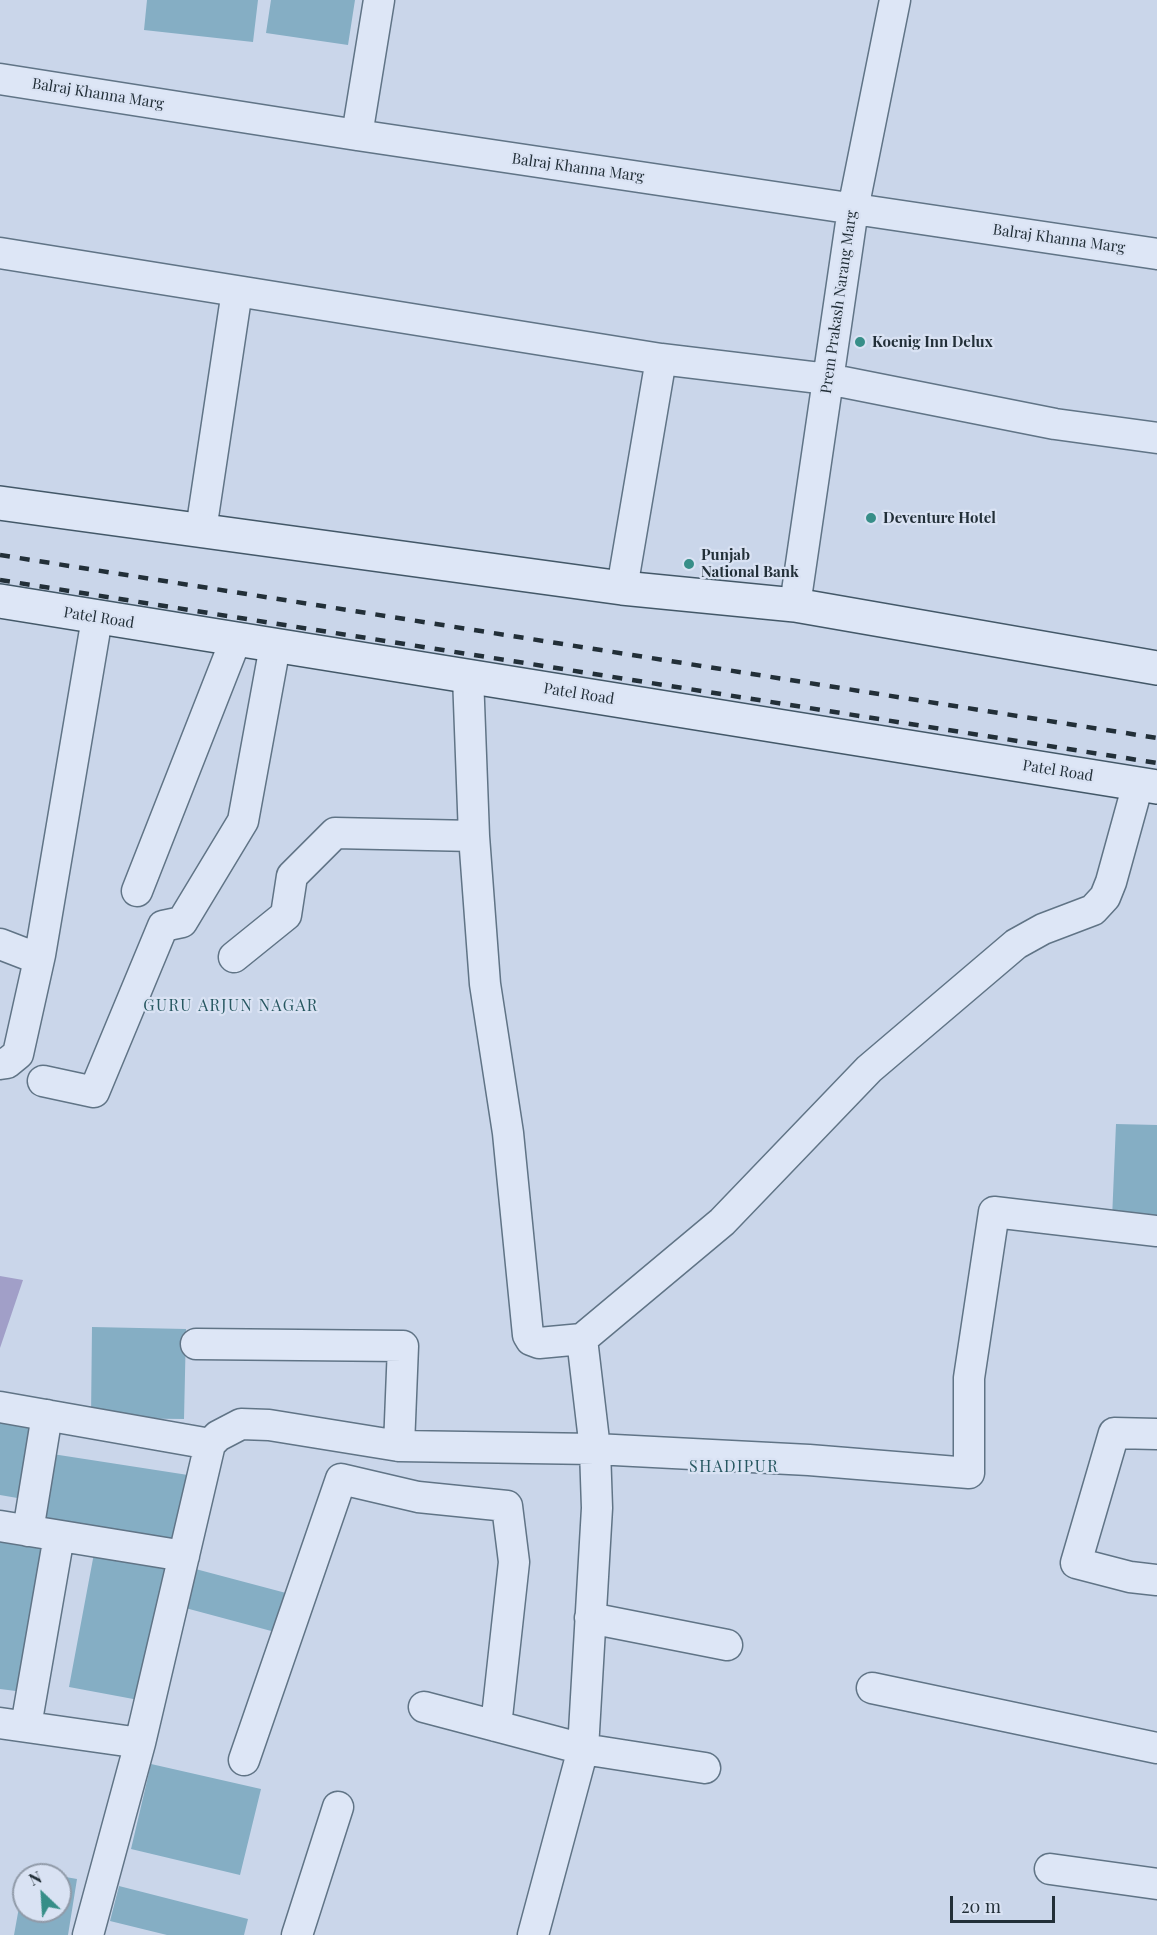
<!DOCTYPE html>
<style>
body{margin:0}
#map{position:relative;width:1157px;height:1935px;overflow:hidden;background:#cad6ea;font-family:"Playfair Display",serif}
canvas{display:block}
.north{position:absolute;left:12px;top:1863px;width:60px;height:60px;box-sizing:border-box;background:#d9e2f3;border:2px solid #909aa8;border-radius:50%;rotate:335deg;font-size:16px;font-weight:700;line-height:24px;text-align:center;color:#222f38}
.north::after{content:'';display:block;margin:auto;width:21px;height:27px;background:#378e88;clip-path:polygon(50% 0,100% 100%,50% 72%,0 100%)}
.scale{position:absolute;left:950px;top:1896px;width:105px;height:27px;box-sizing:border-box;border:3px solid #222f38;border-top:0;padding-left:8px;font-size:18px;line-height:21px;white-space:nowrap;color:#222f38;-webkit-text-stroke:4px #d9e2f3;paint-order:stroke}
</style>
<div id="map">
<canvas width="1157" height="1935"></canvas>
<div class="north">N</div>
<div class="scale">20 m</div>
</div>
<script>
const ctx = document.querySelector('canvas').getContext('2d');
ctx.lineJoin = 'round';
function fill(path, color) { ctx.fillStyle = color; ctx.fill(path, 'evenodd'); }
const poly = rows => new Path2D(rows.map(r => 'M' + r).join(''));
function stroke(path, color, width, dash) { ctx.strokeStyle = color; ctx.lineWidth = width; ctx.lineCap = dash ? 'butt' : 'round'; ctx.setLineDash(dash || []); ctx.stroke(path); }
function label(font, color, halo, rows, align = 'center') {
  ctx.font = font + ' "Playfair Display",serif'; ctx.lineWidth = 4.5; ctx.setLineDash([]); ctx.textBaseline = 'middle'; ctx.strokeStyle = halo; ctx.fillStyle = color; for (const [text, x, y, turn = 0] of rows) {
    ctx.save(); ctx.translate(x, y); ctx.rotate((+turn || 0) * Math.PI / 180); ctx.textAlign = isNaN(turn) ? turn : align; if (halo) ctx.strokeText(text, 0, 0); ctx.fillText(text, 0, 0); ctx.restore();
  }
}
fill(poly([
 [0,1276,23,1280,0,1348]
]), '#a19fc8');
fill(poly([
 [147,0,258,0,253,42,144,30],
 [271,0,355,0,348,45,266,33],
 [1116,1124,1157,1125,1157,1221,1112,1219],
 [92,1327,186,1329,184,1419,91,1418],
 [0,1414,41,1421,29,1500,0,1495],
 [46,1453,188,1475,176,1545,34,1521],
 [0,1539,42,1544,24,1692,0,1689],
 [95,1548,170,1561,144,1701,69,1687],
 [188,1567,286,1593,275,1632,178,1606],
 [151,1764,261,1789,240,1875,131,1849],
 [60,1876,77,1879,68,1935,14,1935,23,1885,24,1911,60,1911],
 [119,1886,248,1919,244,1935,167,1935,110,1921]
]), '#85aec4');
const minor = poly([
 [0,79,357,135,1157,254],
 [357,135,379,0],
 [0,253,661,359,828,379,1055,424,1157,438],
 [201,530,237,291],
 [622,588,661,359],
 [795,605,853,209,895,0],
 [468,676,474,836,485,984,508,1133,528,1335,531,1340,539,1343,582,1339,595,1449,597,1508,583,1749,533,1935],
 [137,891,236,639],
 [0,944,39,959],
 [234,957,286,915,292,876,335,833,474,836],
 [0,1064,7,1063,18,1054,40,955,97,618],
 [43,1081,94,1092,163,926,182,922,243,821,275,646],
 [582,1339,722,1222,869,1069,1016,944,1043,929,1093,910,1105,897,1111,882,1138,784],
 [196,1344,403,1346,399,1446],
 [0,1407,210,1444],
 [1157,1434,1114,1433,1076,1563,1130,1577,1157,1580],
 [0,1526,184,1556],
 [28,1531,47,1415],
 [590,1618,727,1645],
 [872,1688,1157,1748],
 [424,1707,583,1749,705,1768],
 [0,1723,140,1743,88,1935],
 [26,1726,59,1536],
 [140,1743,210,1444,218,1436,241,1424,269,1425,399,1446,595,1449,809,1460,969,1473,969,1378,994,1212,1157,1231],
 [244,1760,341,1479,418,1497,507,1506,514,1562,496,1726],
 [1050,1869,1157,1884],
 [297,1935,338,1807]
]);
const secondary = poly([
 [0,503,622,588,795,605,1157,668],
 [0,601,1157,787]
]);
stroke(minor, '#607486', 33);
stroke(secondary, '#435868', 36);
stroke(minor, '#dde6f6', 30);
stroke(secondary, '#dde6f6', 33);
stroke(poly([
 [0,555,1157,738],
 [0,580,1157,763]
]), '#222f38', 4.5, [10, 10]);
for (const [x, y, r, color] of [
 [860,342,6,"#378e88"],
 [871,518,6,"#378e88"],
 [689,564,6,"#378e88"]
]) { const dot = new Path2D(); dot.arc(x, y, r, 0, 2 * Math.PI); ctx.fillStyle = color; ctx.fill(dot); stroke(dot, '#d9e2f3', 2); }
label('15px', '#222f38', '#d9e2f3', [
 ["Balraj Khanna Marg",98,94,9],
 ["Balraj Khanna Marg",578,168,8],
 ["Balraj Khanna Marg",1059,239,8],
 ["Prem Prakash Narang Marg",839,302,-82],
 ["Patel Road",99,618,9],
 ["Patel Road",579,694,9],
 ["Patel Road",1058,771,9]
]);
label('bold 15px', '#222f38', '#d9e2f3', [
 ["Koenig Inn Delux",872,342],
 ["Deventure Hotel",883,518],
 ["Punjab",701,555],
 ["National Bank",701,572]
], 'left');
ctx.letterSpacing = '1.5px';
label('16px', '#265760', '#d9e2f3', [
 ["GURU ARJUN NAGAR",231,1006],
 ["SHADIPUR",734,1467]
]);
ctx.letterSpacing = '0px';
</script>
